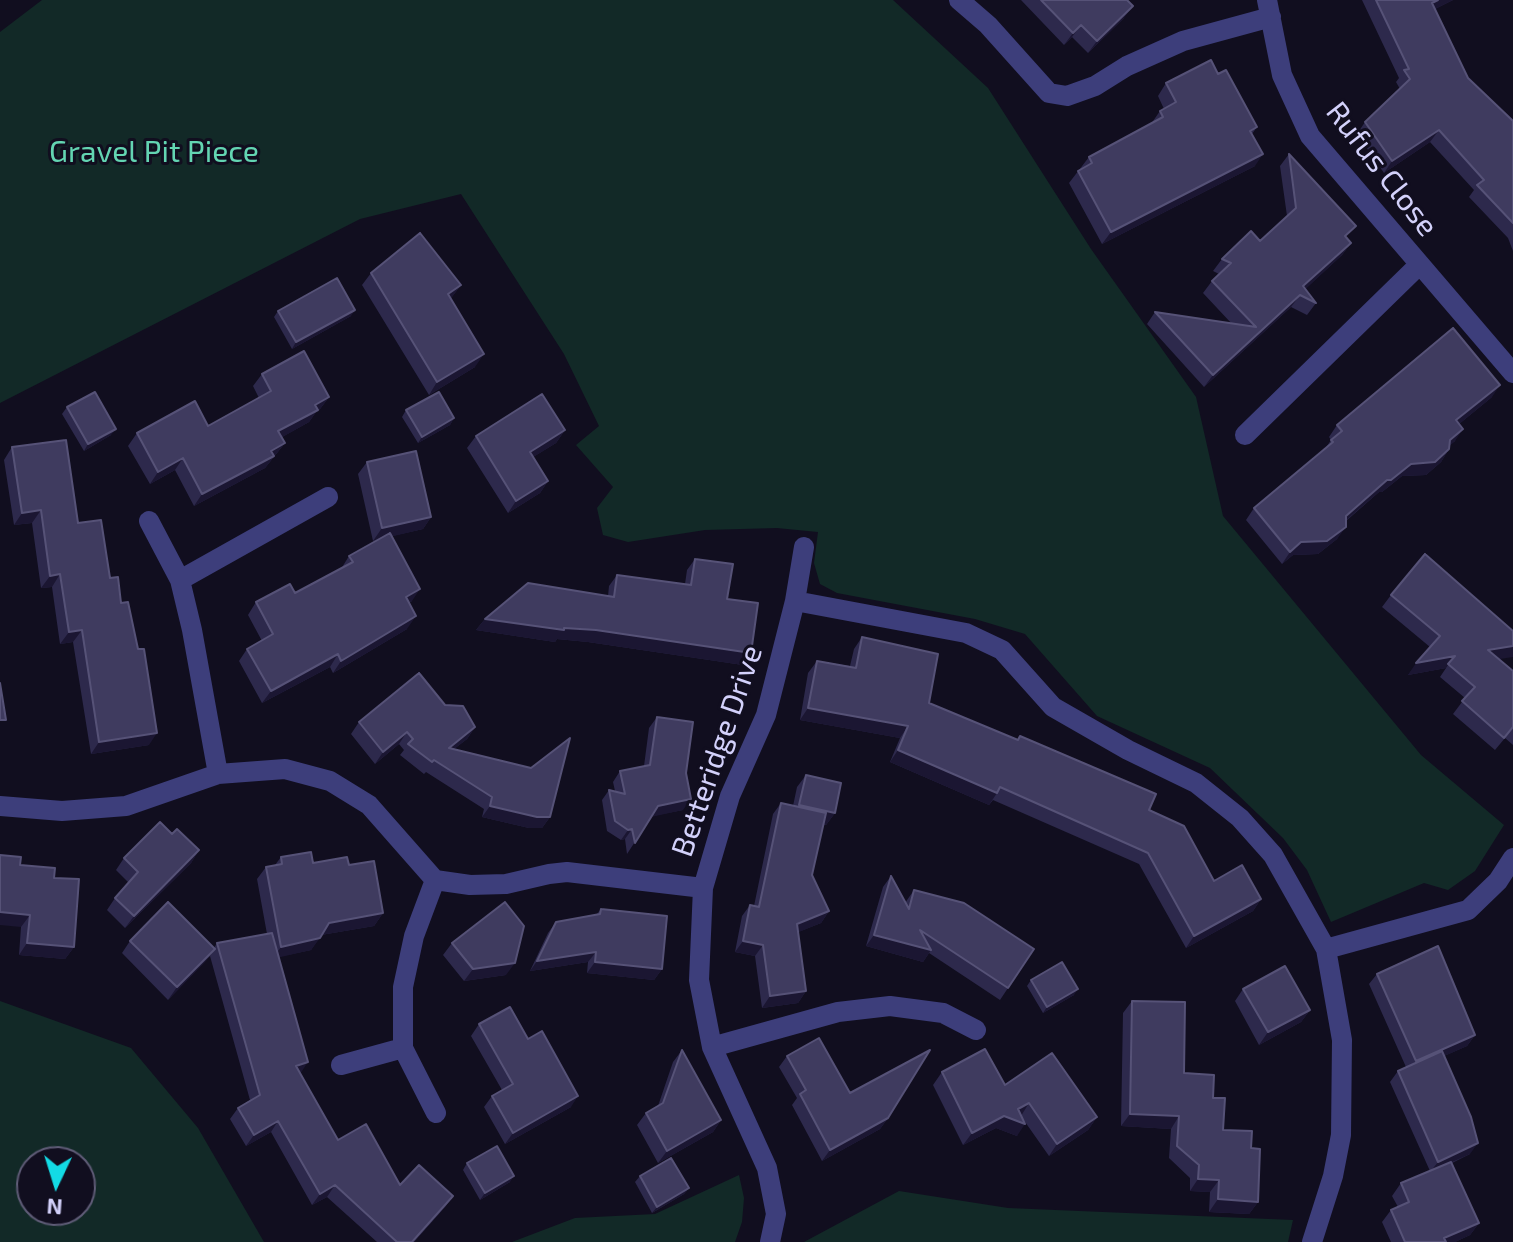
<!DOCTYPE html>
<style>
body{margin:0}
#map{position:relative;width:1513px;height:1242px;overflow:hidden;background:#110e1f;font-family:"Exo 2",sans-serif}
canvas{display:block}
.north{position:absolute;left:16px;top:1146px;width:80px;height:80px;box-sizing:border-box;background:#110e1f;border:2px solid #5f5c77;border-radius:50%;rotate:184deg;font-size:22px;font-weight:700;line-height:32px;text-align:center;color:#d3d1fb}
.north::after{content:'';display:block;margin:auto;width:28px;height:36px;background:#13dbe5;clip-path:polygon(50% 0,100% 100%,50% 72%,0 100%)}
</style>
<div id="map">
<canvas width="1513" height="1242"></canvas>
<div class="north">N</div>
</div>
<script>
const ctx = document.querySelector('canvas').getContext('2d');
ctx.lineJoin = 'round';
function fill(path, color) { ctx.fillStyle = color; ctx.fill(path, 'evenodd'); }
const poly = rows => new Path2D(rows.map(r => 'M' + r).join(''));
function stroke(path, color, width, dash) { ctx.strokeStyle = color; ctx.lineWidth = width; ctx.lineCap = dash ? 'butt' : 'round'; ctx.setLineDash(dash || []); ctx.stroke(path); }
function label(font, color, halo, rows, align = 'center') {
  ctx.font = font + ' "Exo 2",sans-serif'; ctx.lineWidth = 6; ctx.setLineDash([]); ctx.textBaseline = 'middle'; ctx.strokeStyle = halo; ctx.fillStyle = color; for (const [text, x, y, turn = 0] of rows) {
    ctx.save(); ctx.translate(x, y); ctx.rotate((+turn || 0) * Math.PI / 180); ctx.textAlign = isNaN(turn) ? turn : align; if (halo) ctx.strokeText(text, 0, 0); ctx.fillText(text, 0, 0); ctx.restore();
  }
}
fill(poly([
 [42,0,893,0,988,88,1091,249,1196,397,1223,516,1421,755,1504,825,1475,871,1448,890,1424,883,1331,922,1307,870,1283,838,1210,768,1097,716,1025,634,975,619,837,593,820,584,814,563,818,532,777,528,705,530,628,542,603,535,597,508,613,487,576,445,599,426,564,354,461,194,360,219,0,403,0,32],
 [0,1001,131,1048,198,1128,264,1242,0,1242],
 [32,1162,80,1162,80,1210,32,1210],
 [739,1175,744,1198,742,1222,735,1242,512,1242,575,1218,655,1214],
 [899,1191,1008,1208,1293,1220,1288,1242,804,1242]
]), '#122927');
stroke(poly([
 [959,0,988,25,1049,93,1067,96,1095,86,1127,66,1183,41,1271,17],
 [1267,0,1282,75,1310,136,1513,373],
 [1245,435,1419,265],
 [149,521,180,580,192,630,218,774],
 [180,580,328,497],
 [795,601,804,547],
 [0,806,62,811,126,806,218,774,285,769,330,781,369,805,435,880],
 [1326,949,1468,910,1498,881,1513,858],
 [712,1047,838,1012,890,1006,943,1013,976,1030],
 [403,1048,436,1113],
 [341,1065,403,1048,403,987,414,936,435,880,470,885,506,884,549,874,567,872,703,888],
 [770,1242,776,1214,767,1168,712,1047,699,980,703,888,730,796,766,715,795,601,966,633,1002,650,1053,707,1128,750,1196,783,1240,818,1273,855,1326,949,1342,1040,1341,1135,1333,1176,1312,1242]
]), '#3d3e7b', 20);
fill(poly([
 [1021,0,1127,0,1124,18,1088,53,1072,37,1064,45],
 [1362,0,1453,0,1435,9,1468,78,1513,121,1513,251,1508,238,1469,197,1474,190,1430,142,1384,173,1357,134,1365,122,1400,89,1396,82,1399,78],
 [1218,74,1257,127,1252,134,1255,166,1102,244,1069,183,1089,157,1151,124,1160,111,1164,109,1158,96,1166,83],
 [1289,154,1351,243,1342,255,1305,289,1316,303,1307,315,1291,307,1204,387,1147,324,1155,312,1232,324,1203,293,1212,281,1219,274,1213,271,1222,259,1260,241,1287,216,1280,166],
 [371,273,461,285,451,298,475,367,429,395,362,285],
 [278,311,351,316,292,349,274,317],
 [262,374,329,397,320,409,316,412,309,422,282,437,285,443,265,468,194,506,175,470,150,484,128,446,137,433,208,426,259,398,253,386],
 [1492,397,1459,424,1455,441,1450,445,1449,449,1441,462,1426,475,1402,476,1382,492,1379,492,1346,521,1337,539,1318,554,1293,555,1282,564,1246,520,1254,508,1325,449,1331,440,1329,437,1337,425],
 [67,407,111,435,84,451,62,414],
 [406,410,454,418,450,425,418,443,402,417],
 [565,430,556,443,533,457,548,481,540,493,508,513,467,448,476,436],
 [12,447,78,523,110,578,121,603,149,745,91,754,73,642,60,644,52,587,41,588,32,523,14,525,4,460],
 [367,462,431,517,423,529,392,536,412,601,409,603,407,629,333,673,330,667,262,703,239,661,247,649,262,641,248,615,256,602,295,593,341,569,349,556,381,539,373,541,358,474],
 [695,559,727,599,743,665,588,642,557,639,555,642,476,630,485,619,608,596,609,586,617,575,685,584,687,570],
 [1391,595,1499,659,1513,671,1513,745,1505,738,1495,750,1453,714,1465,698,1440,677,1446,668,1408,675,1430,647,1382,607],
 [862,637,929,703,1017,740,1020,736,1149,810,1214,881,1261,899,1253,911,1186,948,1139,864,993,800,989,805,890,762,900,738,800,720,808,673,817,661,850,666,854,649],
 [445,705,475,727,467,739,454,749,550,817,542,828,529,828,482,817,484,809,426,772,424,774,400,755,404,750,399,744,375,764,351,734,359,722],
 [657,717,686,773,683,810,652,816,627,854,625,839,621,840,607,831,602,800,609,790,615,791,613,782,620,771,644,766,649,728],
 [806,775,835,813,826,825,823,825,812,875,829,911,821,923,798,932,806,991,798,1003,762,1008,755,956,735,952,742,916,750,905,754,906,773,814,781,803,793,806,797,787],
 [172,834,199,850,191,863,125,928,107,910,115,898,129,883,116,870,124,858],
 [281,857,313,863,349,865,383,913,374,926,321,935,311,950,278,957,300,1073,338,1140,400,1185,453,1196,445,1207,414,1242,377,1242,327,1197,312,1205,271,1132,246,1146,230,1119,238,1108,250,1100,210,956,168,1000,122,953,130,941,214,948,217,943,267,934,257,879,266,867,275,865],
 [20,865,54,878,74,947,65,959,19,955,21,927],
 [891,876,905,903,914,890,1034,949,1000,1000,929,953,923,962,866,946,883,887],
 [601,909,662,969,654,980,587,973,588,962,530,971,548,933,556,922,596,915],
 [452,943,506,975,464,981,443,955],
 [1377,974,1475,1035,1467,1046,1444,1056,1470,1154,1452,1163,1479,1223,1470,1235,1455,1242,1391,1242,1382,1222,1391,1210,1398,1207,1392,1196,1401,1183,1430,1171,1390,1082,1398,1071,1406,1067,1369,984],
 [1031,980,1074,995,1043,1013,1027,986],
 [1243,989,1310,1010,1301,1022,1259,1045,1235,1001],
 [1132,1001,1184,1073,1213,1098,1223,1130,1251,1148,1258,1202,1249,1214,1209,1212,1210,1192,1190,1191,1190,1178,1169,1158,1171,1129,1121,1126,1123,1013],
 [479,1024,528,1039,571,1107,505,1144,484,1107,492,1096,502,1090,471,1036],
 [682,1050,721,1120,713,1132,658,1163,637,1125,646,1113,658,1106,673,1062],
 [787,1056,850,1093,888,1118,880,1129,822,1161,792,1105,797,1098,779,1067],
 [942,1072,1005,1085,1097,1117,1088,1130,1049,1156,1023,1119,1017,1136,996,1128,963,1145,933,1085],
 [467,1163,510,1182,480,1200,463,1170],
 [640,1176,689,1188,684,1194,652,1213,635,1182]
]), '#2d294c');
fill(poly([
 [1438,0,1453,0,1423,15,1432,3],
 [1133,6,1124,18,1088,53,1097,41],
 [1081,25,1072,37,1064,45,1073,33],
 [1439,130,1430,142,1384,173,1392,161],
 [1263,154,1255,166,1102,244,1111,232],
 [1351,243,1342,255,1295,299,1303,286],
 [461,285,452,297,440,307,448,294],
 [1300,295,1291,307,1204,387,1213,375],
 [355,310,351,316,292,349,296,342],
 [484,354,475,367,429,395,437,382],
 [1500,385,1492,397,1448,433,1456,420],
 [329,397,320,409,316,412,309,422,270,444,278,431,315,405],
 [454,418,450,425,418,443,422,437],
 [116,429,111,435,84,451,88,444],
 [1463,429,1455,441,1442,452,1450,440],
 [565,430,556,443,522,464,530,452],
 [285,443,265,468,194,506,202,494],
 [1449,449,1441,462,1426,475,1402,476,1382,492,1379,492,1337,528,1346,516,1387,480,1411,464],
 [183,458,175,470,150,484,158,472],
 [548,481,540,493,508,513,516,501],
 [41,510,32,523,14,525,22,513],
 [431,517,423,529,373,541,382,528],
 [1346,527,1337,539,1318,554,1293,555,1282,564,1290,552,1301,542],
 [60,574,52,587,41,588,50,576],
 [420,589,412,601,397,609,406,597],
 [416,616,407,629,333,673,341,661],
 [485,619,596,630,751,653,743,665,588,642,557,639,555,642,476,630],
 [82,630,73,642,60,644,69,632],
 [1513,646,1513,657,1480,662,1488,650],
 [338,654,330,667,262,703,271,691],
 [1455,656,1446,668,1408,675,1416,663],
 [808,708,908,726,900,738,800,720],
 [475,727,467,739,441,759,449,748],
 [407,732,399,744,375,764,383,752],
 [157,733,149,745,91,754,99,742],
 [898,750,997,793,989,805,890,762],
 [691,799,683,810,651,817,658,806],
 [799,805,835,813,826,825,791,817],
 [490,806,550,817,542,828,529,828,482,817],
 [632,829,625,839,621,840,628,830],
 [199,850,191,863,125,928,134,916],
 [1261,899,1253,911,1186,948,1194,936],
 [829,911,821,923,789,936,797,924],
 [0,912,30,915,21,927,0,925],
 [383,913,374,926,321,935,329,923],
 [874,935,931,950,923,962,866,946],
 [320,938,311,950,272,959,281,947],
 [743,941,763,945,755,956,735,952],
 [27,943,74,947,65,959,19,955],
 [215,949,206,961,168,1000,177,987],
 [596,952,588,962,530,971,537,961],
 [595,962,662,969,654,980,587,973],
 [515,963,506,975,464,981,473,969],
 [1078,989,1074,995,1043,1013,1047,1007],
 [806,991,798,1003,762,1008,770,996],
 [1310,1010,1301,1022,1259,1045,1268,1032],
 [1475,1035,1467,1046,1408,1072,1416,1061],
 [308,1062,300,1074,296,1066],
 [578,1096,571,1107,505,1144,513,1133],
 [1029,1103,1021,1116,1025,1124,1017,1136,996,1128,963,1145,972,1133],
 [1130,1114,1179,1116,1171,1129,1121,1126],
 [1097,1117,1088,1130,1049,1156,1057,1144],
 [888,1118,880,1129,822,1161,830,1150],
 [721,1120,713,1132,658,1163,667,1151],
 [278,1121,271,1132,246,1146,254,1135],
 [1478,1143,1470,1154,1430,1172,1438,1162],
 [514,1176,510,1182,480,1200,485,1193],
 [1198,1179,1219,1180,1210,1192,1190,1191],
 [335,1185,327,1197,312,1205,320,1194],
 [689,1188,684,1194,652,1213,657,1207],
 [453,1196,445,1207,414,1242,412,1242],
 [1218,1199,1258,1202,1249,1214,1209,1212],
 [1479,1223,1470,1235,1455,1242,1441,1242,1444,1238]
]), '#1b1632');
const building = poly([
 [1041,0,1127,0,1133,6,1097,41,1081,25,1073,33,1041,0],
 [1376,0,1438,0,1432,3,1468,78,1513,121,1513,223,1477,185,1484,180,1439,130,1392,161,1365,122,1410,79,1404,70,1409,69,1376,0],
 [1211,60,1218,74,1226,70,1257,127,1250,131,1263,154,1111,232,1078,171,1092,163,1089,157,1163,117,1160,111,1176,102,1166,83,1211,60],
 [1289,154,1356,226,1345,236,1351,243,1303,286,1316,303,1300,295,1213,375,1155,312,1256,327,1212,281,1231,263,1222,259,1251,231,1260,241,1296,208,1289,154],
 [420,233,461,285,448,294,484,354,437,382,371,273,420,233],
 [337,278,355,310,296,342,278,311,337,278],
 [1453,328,1500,385,1456,420,1463,429,1450,440,1449,449,1435,462,1411,464,1391,480,1387,480,1346,516,1346,527,1327,541,1301,542,1290,552,1254,508,1333,442,1331,440,1342,431,1337,425,1453,328],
 [304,351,329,397,315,405,318,410,278,431,285,443,271,451,274,456,202,494,183,458,158,472,137,433,195,401,208,426,271,391,262,374,304,351],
 [95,392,116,429,88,444,67,407,95,392],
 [439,392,454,418,422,437,406,410,439,392],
 [542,394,565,430,530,452,548,481,516,501,476,436,542,394],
 [66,440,78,523,101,520,110,578,118,577,121,603,128,602,138,649,144,649,157,733,99,742,82,630,69,632,60,574,50,576,41,510,22,513,12,447,66,440],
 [416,451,431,517,382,528,367,462,416,451],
 [390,533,420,589,406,597,416,616,341,661,338,654,271,691,247,649,273,634,256,602,290,584,295,593,353,562,349,556,390,533],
 [1425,554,1513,631,1513,646,1488,650,1513,671,1513,727,1504,738,1462,701,1475,687,1448,664,1455,656,1416,663,1440,636,1391,595,1425,554],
 [695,559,733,564,727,599,758,603,751,653,596,630,564,628,564,630,485,619,528,583,614,597,617,575,691,585,695,559],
 [862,637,938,654,929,703,1018,740,1020,736,1156,794,1149,810,1184,826,1214,881,1242,865,1261,899,1194,936,1148,853,1000,787,997,793,898,750,908,726,808,708,817,661,856,668,862,637],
 [419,673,445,705,463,706,475,727,449,748,531,768,570,738,550,817,537,817,490,806,492,797,434,760,432,762,408,744,413,739,407,732,383,752,359,722,419,673],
 [0,683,6,720,0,720,0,683],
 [657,717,693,722,686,773,691,799,658,806,635,843,632,829,628,830,615,821,609,790,625,794,620,771,650,765,657,717],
 [806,775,841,783,835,813,799,805,806,775],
 [781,803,826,813,812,875,829,911,797,924,806,991,770,996,763,945,743,941,750,905,759,907,781,803],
 [160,822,172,834,177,829,199,850,134,916,115,898,138,872,124,858,160,822],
 [311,852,313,863,347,857,349,865,374,861,383,913,329,923,320,938,281,947,266,867,282,864,281,857,311,852],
 [0,855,21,857,20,865,55,868,54,878,79,879,74,947,27,943,30,915,0,912,0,855],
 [891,876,909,909,914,890,964,903,1034,949,1008,988,920,930,931,950,874,935,891,876],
 [168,902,215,949,177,987,130,941,168,902],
 [505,902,524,926,515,963,473,969,452,943,505,902],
 [601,909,667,916,662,969,595,962,596,952,537,961,556,922,600,914,601,909],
 [272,933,308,1062,296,1066,338,1140,366,1124,400,1185,419,1165,453,1196,412,1242,397,1242,335,1185,320,1194,278,1121,254,1135,238,1108,260,1095,217,943,272,933],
 [1438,946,1475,1035,1416,1061,1377,974,1438,946],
 [1062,962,1078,989,1047,1007,1031,980,1062,962],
 [1285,966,1310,1010,1268,1032,1243,989,1285,966],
 [1132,1001,1185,1002,1184,1073,1214,1075,1213,1098,1225,1098,1223,1130,1252,1131,1251,1148,1260,1149,1258,1202,1218,1199,1219,1180,1198,1179,1199,1165,1177,1146,1179,1116,1130,1114,1132,1001],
 [510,1007,528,1039,542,1031,578,1096,513,1133,492,1096,513,1084,479,1024,510,1007],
 [819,1038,850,1093,930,1050,888,1118,830,1150,800,1094,806,1090,787,1056,819,1038],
 [985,1049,1005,1085,1052,1053,1097,1117,1057,1144,1029,1103,1018,1109,1025,1124,1004,1116,972,1133,942,1072,985,1049],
 [682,1050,721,1120,667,1151,646,1113,663,1103,682,1050],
 [1442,1051,1471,1117,1478,1143,1438,1162,1398,1071,1442,1051],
 [497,1146,514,1176,485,1193,467,1163,497,1146],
 [671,1158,689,1188,657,1207,640,1176,671,1158],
 [1451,1162,1479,1223,1444,1238,1446,1242,1405,1242,1391,1210,1409,1202,1401,1183,1451,1162]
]);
fill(building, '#3f3b5f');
stroke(building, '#565277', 2);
label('30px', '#63d5b2', '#110e1f', [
 ["Gravel Pit Piece",154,152]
]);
label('30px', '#d3d1fb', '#110e1f', [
 ["Rufus Close",1382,169,52],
 ["Betteridge Drive",717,751,-71]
]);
</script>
